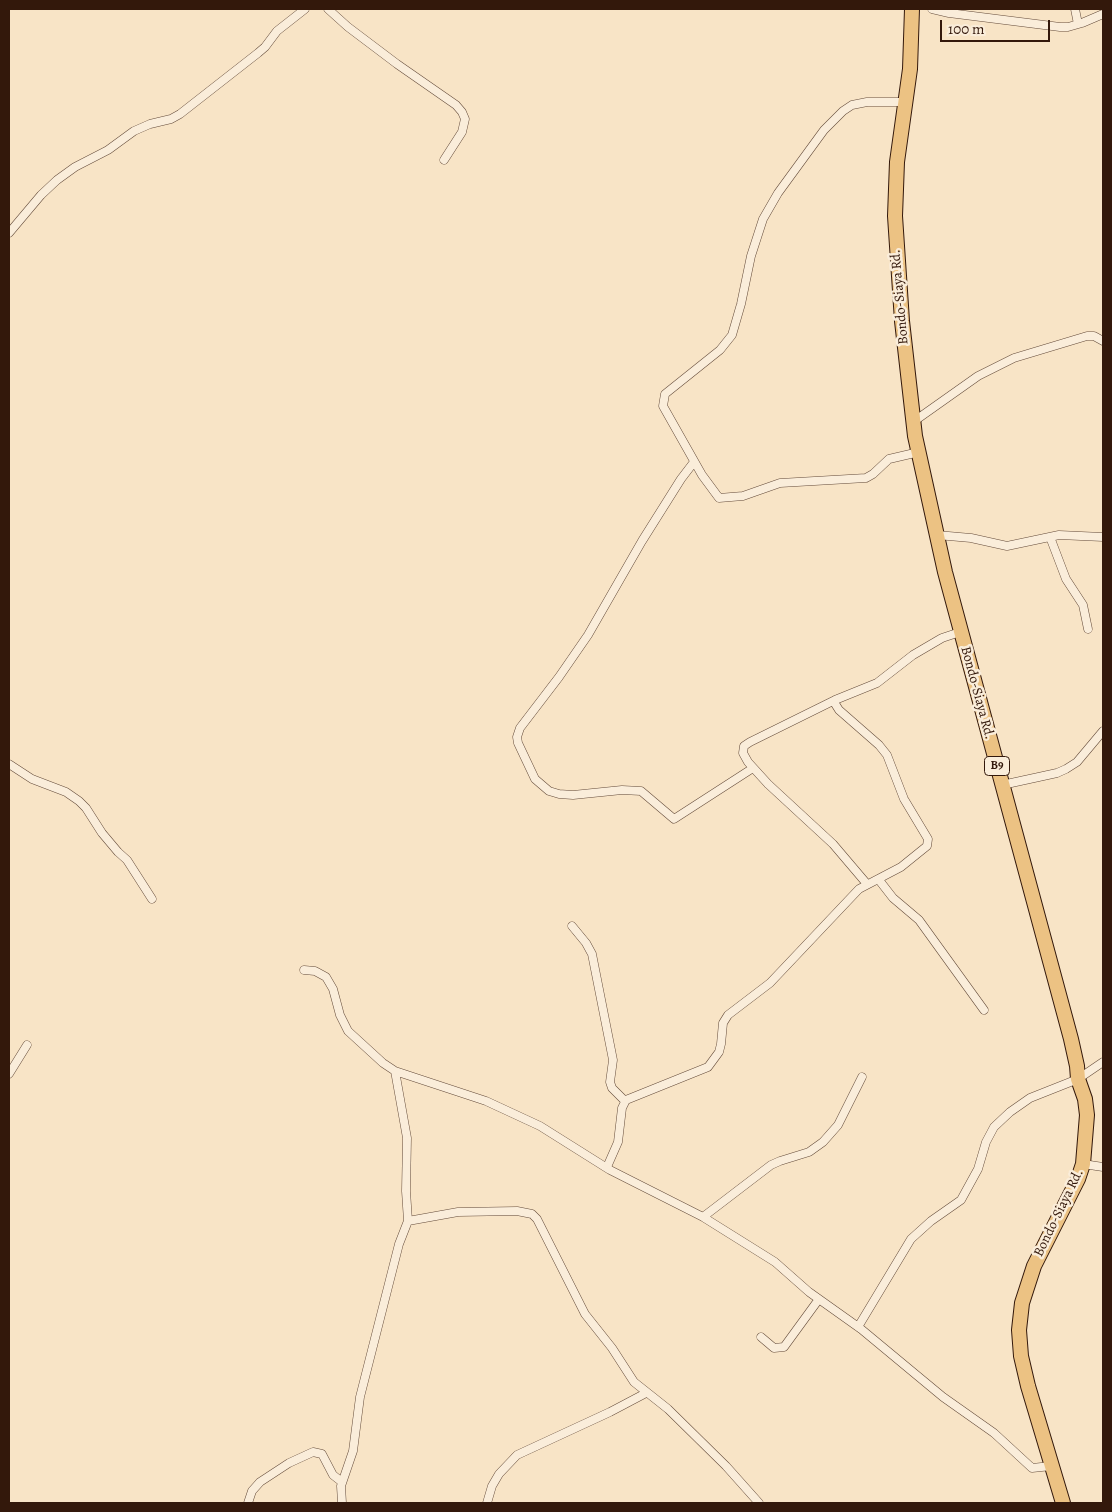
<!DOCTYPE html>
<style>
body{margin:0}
#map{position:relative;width:1112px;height:1512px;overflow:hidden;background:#f8e4c6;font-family:Alegreya,serif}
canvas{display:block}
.frame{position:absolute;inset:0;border:10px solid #33180b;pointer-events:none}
.scale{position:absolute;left:940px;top:20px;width:110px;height:22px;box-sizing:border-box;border:2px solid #33180b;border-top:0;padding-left:6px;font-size:15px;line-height:18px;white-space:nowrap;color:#33180b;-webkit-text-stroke:4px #faedda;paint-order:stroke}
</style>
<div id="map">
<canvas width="1112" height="1512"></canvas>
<div class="frame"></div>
<div class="scale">100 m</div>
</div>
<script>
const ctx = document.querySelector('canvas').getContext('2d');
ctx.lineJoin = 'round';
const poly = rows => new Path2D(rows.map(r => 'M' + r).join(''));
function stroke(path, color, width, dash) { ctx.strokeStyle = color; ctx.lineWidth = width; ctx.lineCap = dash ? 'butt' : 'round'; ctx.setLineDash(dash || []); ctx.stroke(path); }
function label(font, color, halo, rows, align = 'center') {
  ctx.font = font + ' Alegreya,serif'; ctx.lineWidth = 5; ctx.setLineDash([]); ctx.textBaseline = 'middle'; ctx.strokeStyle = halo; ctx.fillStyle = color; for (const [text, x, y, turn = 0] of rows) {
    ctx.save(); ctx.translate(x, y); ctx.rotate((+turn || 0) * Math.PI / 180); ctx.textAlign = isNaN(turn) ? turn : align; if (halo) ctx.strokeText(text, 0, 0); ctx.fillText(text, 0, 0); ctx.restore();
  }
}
const street = poly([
 [328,9,348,27,397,64,456,105,462,112,465,119,462,132,444,160],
 [932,9,949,13,1060,27,1068,27,1082,23,1103,14],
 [1075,9,1078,24],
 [906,102,867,102,852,105,843,111,824,130,778,193,763,219,751,256,741,304,732,335,720,350,665,394,663,406,702,475,719,498,743,496,780,483,866,478,873,474,889,459,919,452],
 [9,233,41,195,57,180,75,167,108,150,134,131,150,124,171,119,180,114,258,53,265,47,277,31,305,9],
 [913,422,978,376,1014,358,1087,336,1094,336,1103,341],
 [694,462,681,479,642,541,588,635,559,677,520,728,517,737,518,743,535,779,549,791,559,794,573,795,622,790,641,791,674,819,753,768],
 [937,535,971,538,1007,546,1059,535,1103,537],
 [1050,537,1066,579,1083,605,1088,629],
 [835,700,750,742,744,746,743,753,748,762,768,784,833,844,867,884],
 [9,764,32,779,66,792,79,801,86,808,102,833,118,852,127,860,152,899],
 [1002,785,1057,773,1066,769,1077,762,1103,731],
 [879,880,893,898,919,920,984,1010],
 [572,926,586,943,592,954,613,1060,610,1082,612,1088,625,1101],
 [304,970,315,971,326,977,333,989,340,1015,348,1031,383,1063,395,1071,407,1138,406,1191,408,1221,399,1244,360,1397,353,1451,341,1486,342,1503],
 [395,1071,486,1101,540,1126,610,1170,703,1217,775,1262,809,1292,861,1329,943,1397,994,1433,1032,1468,1051,1466],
 [9,1074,27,1045],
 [1083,1164,1103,1167],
 [607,1167,618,1142,622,1108,626,1100,708,1067,719,1052,721,1044,723,1023,728,1015,770,983,859,889,901,867,927,846,928,839,904,799,887,755,879,745,839,710,834,702,835,700,877,683,913,655,942,638,960,632],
 [703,1217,771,1165,780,1161,809,1152,823,1142,838,1125,862,1077],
 [408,1221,458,1212,517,1211,532,1214,537,1219,585,1314,612,1348,634,1382,668,1409,726,1466,759,1503],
 [858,1327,911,1239,931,1221,961,1200,978,1169,986,1142,994,1127,1010,1112,1030,1098,1078,1079,1103,1062],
 [761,1337,774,1348,784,1347,819,1299],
 [248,1503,252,1491,260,1482,289,1463,313,1452,322,1454,333,1475,342,1482],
 [487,1503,492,1486,499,1474,517,1455,610,1412,646,1393]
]);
const highway = poly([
 [912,9,910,69,897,162,895,216,902,321,915,436,945,572,1071,1039,1077,1066,1078,1079,1085,1099,1087,1115,1083,1164,1078,1179,1034,1266,1022,1303,1019,1330,1021,1356,1028,1386,1063,1503]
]);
stroke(street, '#644b3a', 9);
stroke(highway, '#33180b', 16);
stroke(street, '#faedda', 8);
stroke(highway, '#ecc283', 14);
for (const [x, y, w] of [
 [997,766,25]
]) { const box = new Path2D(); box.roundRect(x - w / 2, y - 9.5, w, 19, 4); ctx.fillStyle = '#faedda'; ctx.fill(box); stroke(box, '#33180b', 1); }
label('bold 12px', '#33180b', null, [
 ["B9",997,766]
]);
label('14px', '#33180b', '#faedda', [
 ["Bondo-Siaya Rd.",900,297,-95],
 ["Bondo-Siaya Rd.",977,693,75],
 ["Bondo-Siaya Rd.",1059,1213,-64]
]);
</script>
